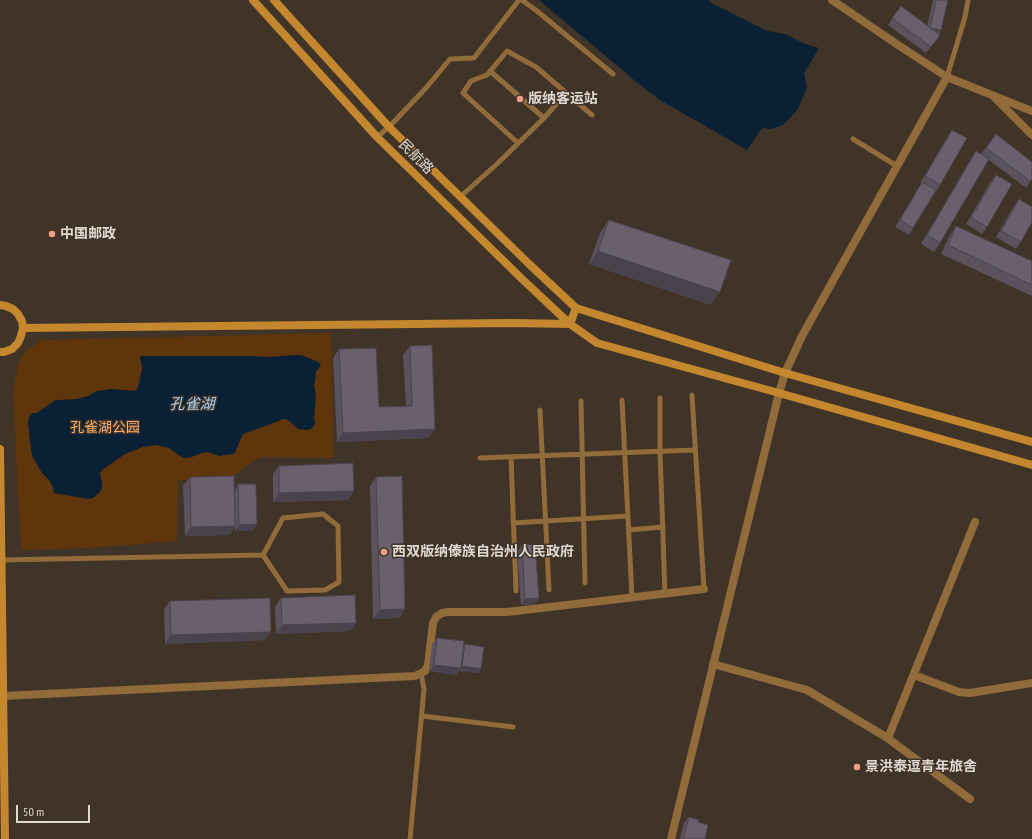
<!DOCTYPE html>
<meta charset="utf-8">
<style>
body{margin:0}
#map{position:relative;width:1032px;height:839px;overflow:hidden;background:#403328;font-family:"PT Sans Narrow",sans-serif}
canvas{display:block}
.scale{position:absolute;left:16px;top:805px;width:74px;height:18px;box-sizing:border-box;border:2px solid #e0d8d1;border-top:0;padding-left:5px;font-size:12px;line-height:14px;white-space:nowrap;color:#e0d8d1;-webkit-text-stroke:3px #403328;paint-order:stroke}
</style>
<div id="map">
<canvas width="1032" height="839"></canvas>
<div class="scale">50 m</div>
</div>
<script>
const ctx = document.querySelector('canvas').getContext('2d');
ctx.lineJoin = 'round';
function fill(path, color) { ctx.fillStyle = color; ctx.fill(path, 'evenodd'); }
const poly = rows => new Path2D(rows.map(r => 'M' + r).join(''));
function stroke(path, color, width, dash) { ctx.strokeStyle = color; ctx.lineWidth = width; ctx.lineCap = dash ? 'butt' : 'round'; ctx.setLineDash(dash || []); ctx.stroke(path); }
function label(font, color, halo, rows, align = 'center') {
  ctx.font = font + ' "PT Sans Narrow","Noto Sans SC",sans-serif'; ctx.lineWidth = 3; ctx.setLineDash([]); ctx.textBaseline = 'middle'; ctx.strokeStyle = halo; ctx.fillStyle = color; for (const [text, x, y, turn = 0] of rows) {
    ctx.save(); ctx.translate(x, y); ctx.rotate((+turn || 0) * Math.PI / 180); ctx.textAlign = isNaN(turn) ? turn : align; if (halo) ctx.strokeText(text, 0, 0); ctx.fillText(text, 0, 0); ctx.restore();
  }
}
fill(poly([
 [331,333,334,458,260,457,227,481,178,480,177,541,90,548,21,550,13,392,18,364,24,352,42,340]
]), '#5f350b');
fill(poly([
 [539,0,709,0,712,3,767,31,785,34,805,44,819,48,804,73,807,87,798,109,783,125,771,129,762,128,747,150,660,100,640,85],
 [296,355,301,355,314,360,318,362,321,365,316,372,315,381,314,386,316,396,314,418,315,422,314,426,311,429,307,430,298,429,288,420,283,419,271,424,243,434,236,450,234,454,225,455,220,456,207,452,202,453,189,458,184,458,180,456,169,448,156,445,143,447,125,454,102,470,100,474,102,483,102,488,100,492,93,498,88,499,54,493,53,488,49,480,42,473,32,456,30,441,28,421,29,417,33,413,37,413,54,401,58,400,77,399,88,396,97,391,112,389,135,391,138,387,141,374,142,369,140,356,254,356,267,357]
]), '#0a2035');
stroke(poly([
 [522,0,537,11,613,74],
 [490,71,544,118],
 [947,77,965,17,968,0],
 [377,137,389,127,426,88,450,59,474,58,519,0],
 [853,139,897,166],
 [518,143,463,93,471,81,487,75,507,51,536,67,592,115],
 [460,197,498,163,544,118,566,93],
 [692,395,704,589],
 [660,398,660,451,665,594],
 [622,400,632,597],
 [581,401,585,583],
 [540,410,549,590],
 [511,457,516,591],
 [480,458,695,450],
 [323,514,338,526,339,582,325,590,287,591,263,555,283,518,323,514],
 [513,523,628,516],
 [629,530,663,527],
 [1,560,263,555],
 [422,716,513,727],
 [410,839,424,689,421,673]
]), '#916b39', 5);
stroke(poly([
 [832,0,898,45,947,77,1032,111],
 [995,98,1032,135],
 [713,664,807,690,886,737,970,799],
 [914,675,959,692,970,693,1032,683],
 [3,696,415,676,425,671,428,665,433,623,436,617,442,613,448,612,507,612,704,589],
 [888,738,975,522],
 [671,839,779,393,785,373,802,336,947,77]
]), '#916b39', 8);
stroke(poly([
 [253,0,377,137,521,278,570,324,597,343,779,393,1032,465],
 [274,0,389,127,529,264,576,308,785,373,1032,442],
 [0,305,6,306,13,309,18,314,22,321,23,328,21,336,18,343,12,349,4,352,0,352],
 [23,328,512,323,570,324,576,308],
 [0,449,5,839]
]), '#c4872e', 8);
fill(poly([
 [933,0,948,0,941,30,939,34,940,35,926,53,888,25,901,6,927,26],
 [952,130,940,185,909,235,895,227,921,184,920,183,948,136],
 [986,148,1032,179,1026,188,989,160,940,243,934,252,921,244,970,160,976,151,981,154],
 [996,175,987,227,982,234,966,224,991,181],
 [1019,199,1021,242,1016,249,996,237,1014,206],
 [609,220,711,305,589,264,600,233],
 [956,226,1032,261,1032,296,941,254,950,235],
 [410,346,435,429,429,438,337,442,333,358,339,349,379,407,406,406,403,355],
 [279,466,348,500,273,502,273,474],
 [190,477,235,490,238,484,257,524,252,531,235,531,235,527,229,535,185,536,183,486],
 [376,477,405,609,399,618,373,619,370,486],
 [522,545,539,598,534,605,521,605,517,552],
 [281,598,356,623,350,631,276,634,275,607],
 [170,601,265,640,165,644,164,609],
 [437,638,463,648,465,644,478,673,459,671,459,670,456,675,429,671,432,644],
 [689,817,698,822,705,839,680,839,684,823]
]), '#5b525e');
fill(poly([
 [930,28,941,30,937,37],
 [598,251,720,292,711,305,589,264],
 [435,429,429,438,337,442,343,433],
 [354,491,348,500,273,502,279,493],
 [257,524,252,531,235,531,239,525],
 [235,526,229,535,185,536,191,527],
 [539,598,534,605,521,605,525,599],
 [405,609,399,618,373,619,380,610],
 [356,623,350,631,276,634,282,625],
 [271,632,265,640,165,644,171,635],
 [434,665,461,668,456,675,429,671],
 [462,666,481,669,478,673,459,671]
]), '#4a424c');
const building = poly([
 [936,0,948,0,941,30,930,28,936,0],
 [901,6,940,35,931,47,892,18,901,6],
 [952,130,967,138,940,185,925,176,952,130],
 [996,134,1032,162,1032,179,1030,181,986,148,996,134],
 [976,151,989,159,940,243,927,235,976,151],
 [996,175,1012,184,987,227,971,218,996,175],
 [922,182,936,190,913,228,900,220,922,182],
 [1019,199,1032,207,1032,222,1021,242,1001,231,1019,199],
 [609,220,731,260,720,292,598,251,609,220],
 [956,226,1032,261,1032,285,948,245,956,226],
 [432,345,435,429,343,433,339,349,376,348,379,407,412,406,410,346,432,345],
 [353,463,354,491,279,493,279,466,353,463],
 [234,476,235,526,191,527,190,477,234,476],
 [402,476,405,609,380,610,376,477,402,476],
 [238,484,256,484,257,524,239,525,238,484],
 [535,544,539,598,525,599,522,545,535,544],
 [355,595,356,623,282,625,281,598,355,595],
 [270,598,271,632,171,635,170,601,270,598],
 [437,638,464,641,461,668,434,665,437,638],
 [465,644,484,647,481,669,462,666,465,644],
 [689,817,699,820,698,822,708,825,705,839,683,839,689,817]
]);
fill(building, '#6a5f6d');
stroke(building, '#4a424c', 1);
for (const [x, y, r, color] of [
 [520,99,4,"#f39f85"],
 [52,234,4,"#f39f85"],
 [384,552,4,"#f39f85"],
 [857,767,4,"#f39f85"]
]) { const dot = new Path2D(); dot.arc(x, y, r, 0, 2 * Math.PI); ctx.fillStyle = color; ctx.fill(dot); stroke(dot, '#403328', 1.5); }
label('bold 14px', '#e0d8d1', '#403328', [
 ["版纳客运站",528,99],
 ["中国邮政",60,234],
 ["西双版纳傣族自治州人民政府",392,552],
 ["景洪泰逗青年旅舍",865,767]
], 'left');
label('14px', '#e0d8d1', '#403328', [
 ["民航路",416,157,45]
]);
label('14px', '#fcae6c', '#403328', [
 ["孔雀湖公园",105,428]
]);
label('italic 15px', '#abcdf0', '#403328', [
 ["孔雀湖",192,405]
]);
</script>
